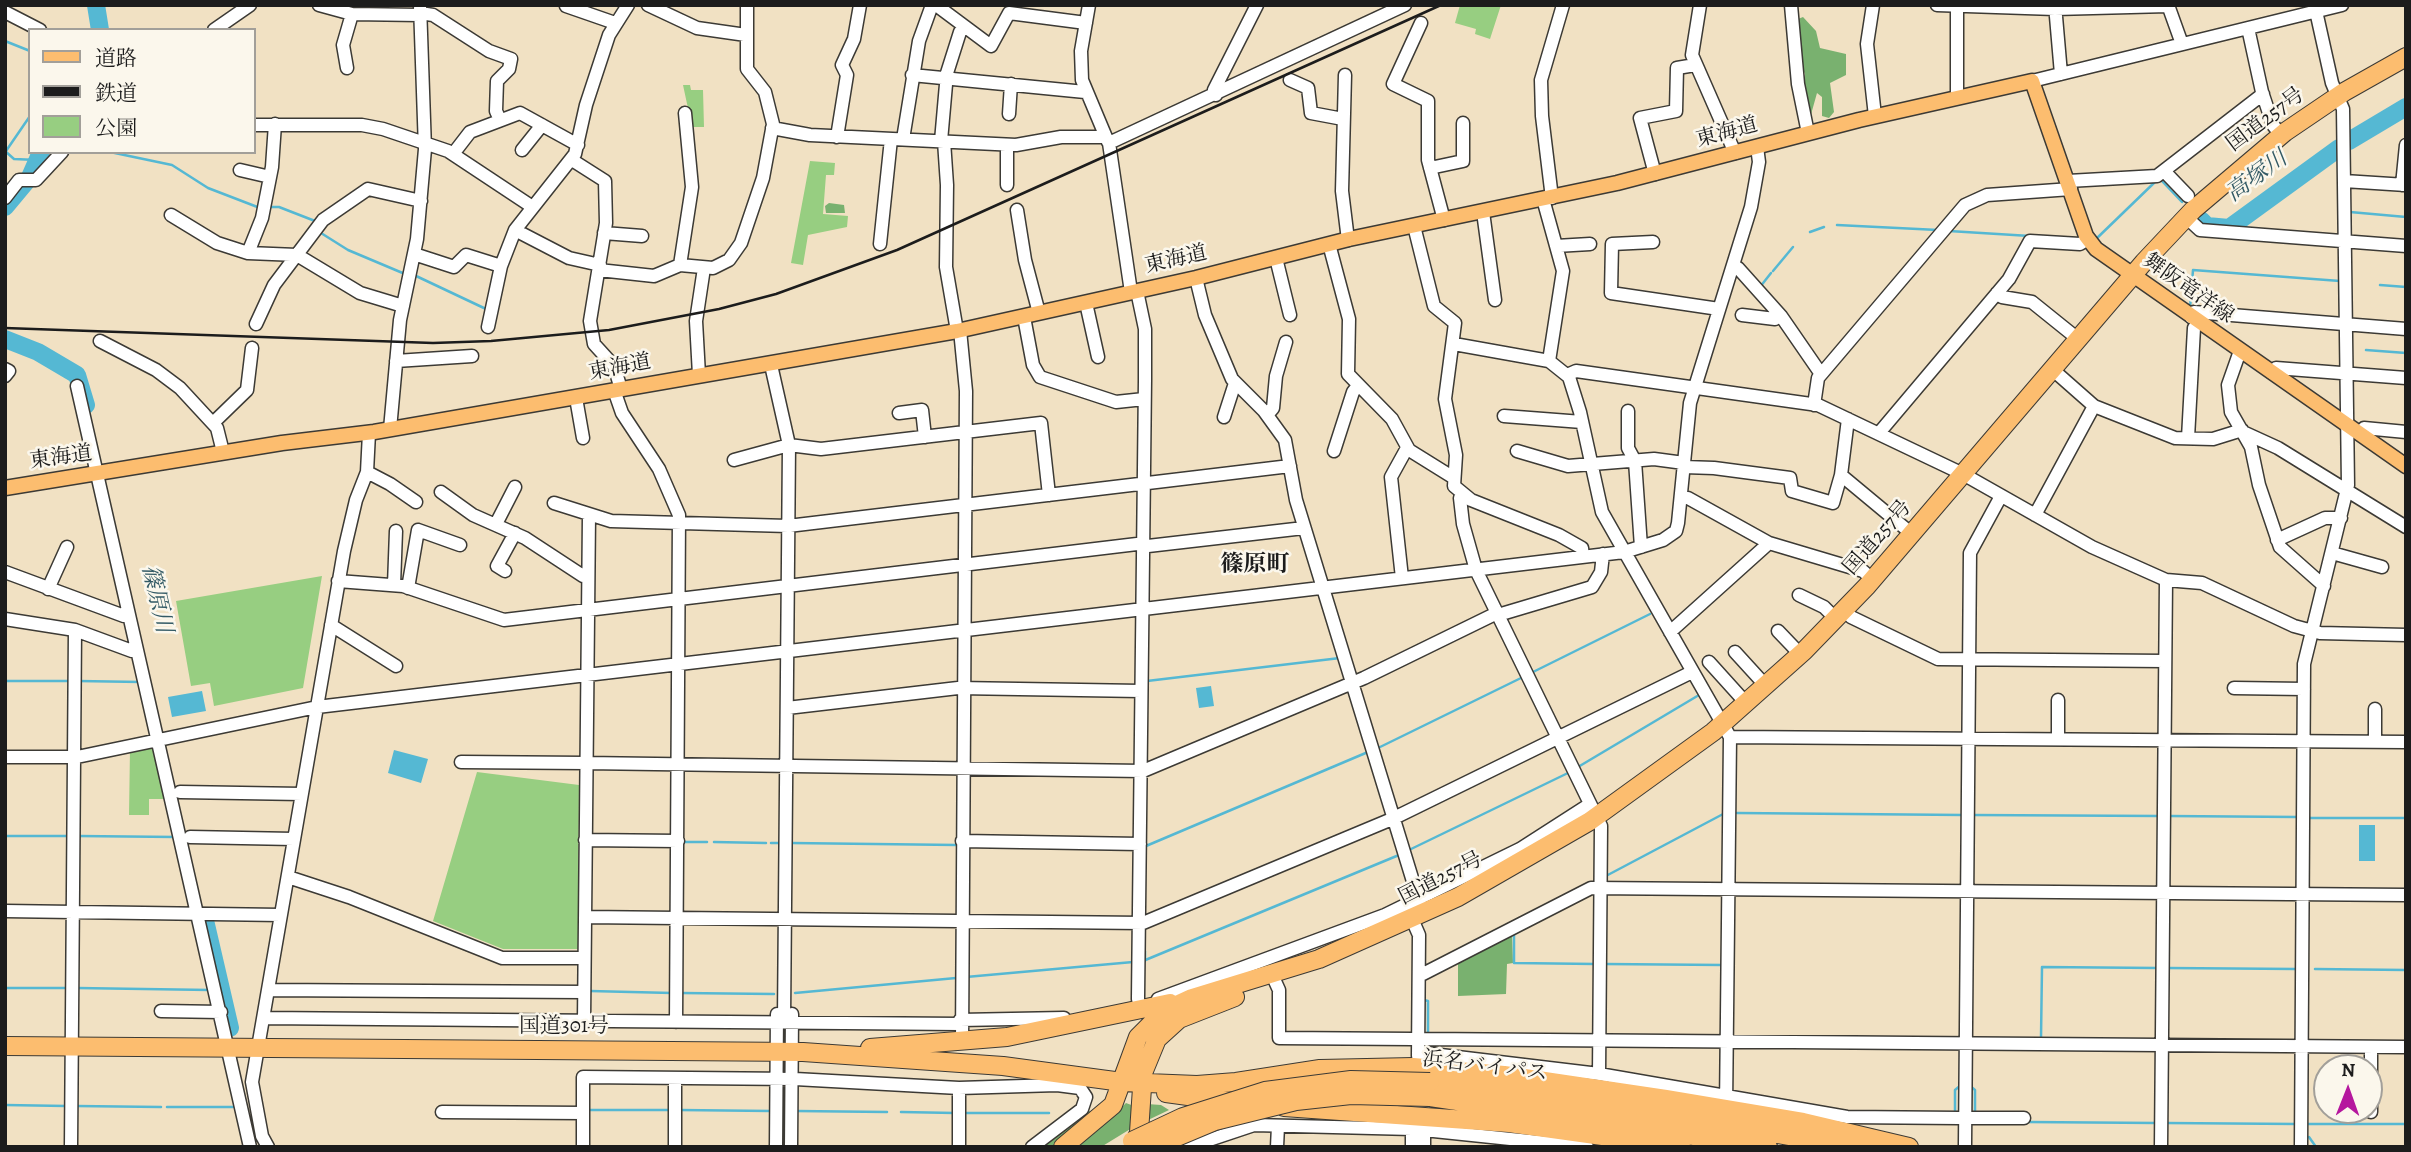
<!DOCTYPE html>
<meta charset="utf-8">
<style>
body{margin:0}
#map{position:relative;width:2411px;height:1152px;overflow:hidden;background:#f1e1c3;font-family:Alegreya,"Noto Serif JP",serif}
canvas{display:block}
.frame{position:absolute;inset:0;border:7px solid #1c1c1c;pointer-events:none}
.legend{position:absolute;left:28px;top:28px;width:228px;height:126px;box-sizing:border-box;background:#fbf7ec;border:2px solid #a29f99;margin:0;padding:9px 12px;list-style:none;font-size:21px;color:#1c1c1c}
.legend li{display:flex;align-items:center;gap:14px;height:35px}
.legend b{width:35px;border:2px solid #a29f99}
.north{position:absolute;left:2313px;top:1054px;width:70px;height:70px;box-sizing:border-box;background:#fbf7ec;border:2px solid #a29f99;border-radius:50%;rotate:1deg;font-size:19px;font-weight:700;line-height:28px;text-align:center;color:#1c1c1c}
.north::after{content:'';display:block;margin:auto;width:24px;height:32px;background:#b5179e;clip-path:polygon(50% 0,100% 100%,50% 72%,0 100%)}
</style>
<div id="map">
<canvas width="2411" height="1152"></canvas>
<div class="frame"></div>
<ul class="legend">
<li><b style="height:9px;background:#fcbd6f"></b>道路</li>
<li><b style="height:9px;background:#1c1c1c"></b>鉄道</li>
<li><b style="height:19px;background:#97ce81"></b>公園</li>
</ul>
<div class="north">N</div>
</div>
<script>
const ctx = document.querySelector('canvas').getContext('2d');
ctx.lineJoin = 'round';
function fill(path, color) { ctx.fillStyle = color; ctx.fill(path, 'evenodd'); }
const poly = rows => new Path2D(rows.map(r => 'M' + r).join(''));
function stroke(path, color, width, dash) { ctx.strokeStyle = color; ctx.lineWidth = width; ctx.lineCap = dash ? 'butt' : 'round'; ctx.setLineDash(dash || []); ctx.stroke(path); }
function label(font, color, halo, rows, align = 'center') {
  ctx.font = font + ' Alegreya,"Noto Serif JP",serif'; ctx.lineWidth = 5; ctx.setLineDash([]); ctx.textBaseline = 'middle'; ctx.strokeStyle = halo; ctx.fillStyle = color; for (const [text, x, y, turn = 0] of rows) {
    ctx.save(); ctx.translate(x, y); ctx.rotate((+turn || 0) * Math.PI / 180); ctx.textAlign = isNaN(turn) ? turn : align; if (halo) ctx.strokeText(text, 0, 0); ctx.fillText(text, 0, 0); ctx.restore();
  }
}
fill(poly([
 [1460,5,1501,5,1490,39,1475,34,1476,29,1455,23],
 [683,85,690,85,691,90,703,90,704,127,692,127],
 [810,161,835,163,834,175,826,175,823,214,848,216,847,227,808,235,803,265,791,263],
 [322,576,303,688,214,706,210,683,191,686,176,601],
 [154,743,169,799,149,799,149,815,129,815,130,749],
 [477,772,579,785,578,949,503,949,433,921]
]), '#97ce81');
fill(poly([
 [1803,17,1816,31,1820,48,1846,54,1846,75,1830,83,1834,112,1829,118,1822,116,1822,97,1817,93,1810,118,1802,86,1805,74,1801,65,1798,19],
 [829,203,844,205,845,213,826,213,825,206],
 [1512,935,1513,963,1507,964,1506,994,1458,996,1458,962],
 [1126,1103,1134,1106,1132,1128,1101,1147,1070,1147,1110,1119],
 [1147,1104,1161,1105,1169,1110,1146,1121],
 [1089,1111,1094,1112,1055,1147,1039,1147]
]), '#79b16f');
fill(poly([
 [1211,686,1214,706,1199,708,1196,688],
 [202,691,206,711,172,717,168,697],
 [394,750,428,759,421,783,388,773],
 [2359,825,2375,825,2375,861,2359,861]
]), '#55b8d3');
stroke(poly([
 [5,41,30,51],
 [5,151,14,159,37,160],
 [6,151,30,116],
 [110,152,172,165,208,188,260,208],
 [2161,180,2182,202],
 [269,207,279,207,315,221],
 [2350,212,2406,217],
 [1837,225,1938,230],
 [1949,231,2030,236],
 [1810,232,1824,227],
 [321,233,348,250,405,274],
 [2095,240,2155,182],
 [1773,271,1793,247],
 [414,275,486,309],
 [2380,285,2406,287],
 [1760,287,1771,273],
 [2190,308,2193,270,2340,281],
 [2366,350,2406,353],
 [1531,673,1650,614],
 [5,681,71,681],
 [78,681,141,682],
 [1147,681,1340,658],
 [1376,749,1523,677],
 [1578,767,1699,695],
 [1737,813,1963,815],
 [1972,815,2159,816],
 [2168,816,2298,817],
 [2310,818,2406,818],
 [5,836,68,836],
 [78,836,176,837],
 [682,842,707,842],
 [714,842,766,843],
 [771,843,778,843],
 [791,843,957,845],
 [1146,846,1368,752],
 [1409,850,1570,772],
 [1604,877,1725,813],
 [1514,935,1514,963,1595,964],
 [1143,961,1399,855],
 [1145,961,1145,951],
 [1604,964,1723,965],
 [2167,968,2296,969],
 [2315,969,2406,970],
 [966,977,1133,962],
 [5,988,68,988],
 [77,988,210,990],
 [590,991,672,993],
 [681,993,774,994],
 [795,993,956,978],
 [1424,1000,1428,1001,1428,1035],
 [2041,1038,2042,967,2158,968],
 [1969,1085,1975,1090,1975,1114],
 [5,1105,66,1106],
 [76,1106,161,1107],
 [167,1107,233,1107],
 [587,1110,671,1110],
 [679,1110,771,1111],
 [796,1111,887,1112],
 [901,1112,955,1113],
 [964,1113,1049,1113],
 [1955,1113,1955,1090,1961,1085],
 [2027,1122,2156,1123],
 [2165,1123,2297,1124],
 [2308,1124,2406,1124],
 [2309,1137,2316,1147]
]), '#55b8d3', 2.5);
stroke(poly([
 [96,5,100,30],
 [2349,141,2406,107],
 [5,207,30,177,41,152],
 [2201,220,2207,226,2229,228,2339,148],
 [5,339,38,352,77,375,86,405],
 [204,916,230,1028]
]), '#55b8d3', 18);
stroke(poly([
 [784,1084,784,1019]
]), '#c6baa2', 12, [12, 6]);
const minor = poly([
 [319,5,352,14,420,15],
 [648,5,697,28,746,35],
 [936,5,991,46,1009,13,1086,23],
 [1089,5,1081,51,1082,80,1108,142],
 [1700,5,1692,55,1735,153],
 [1791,5,1798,84,1808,133],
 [1873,5,1867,44,1875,116],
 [1937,5,2055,9,2168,6],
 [2055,5,2061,74],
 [2168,5,2182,44],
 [566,6,615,23],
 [1957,8,1957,98],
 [5,12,40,30],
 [420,13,433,15,489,51,511,59,509,69,497,81,496,111,500,120],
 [1421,23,1393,84,1428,101,1428,160,1444,220],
 [2248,28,2262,92,2273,125,2281,135],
 [214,30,250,5],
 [347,68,343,45,352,14],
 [912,75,1085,92],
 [1345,75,1342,191,1348,240],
 [1290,80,1308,88,1311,113,1343,119],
 [2032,81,2342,5],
 [1216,95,1214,90,1257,5],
 [1009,114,1011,84],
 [254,125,362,125,383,129,448,151,531,206],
 [772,128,810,135,1016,145,1061,137,1106,137],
 [837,137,847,75,842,65,854,39,860,5],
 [903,139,919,41,932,5],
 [941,141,947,73,960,32,964,27],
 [944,141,947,185,946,267,957,331],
 [522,150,542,125],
 [453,154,470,132,520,113,578,145],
 [572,160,605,181,606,223,590,321,594,344,614,366,621,389],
 [1430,168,1463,161,1463,123],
 [240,170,270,177],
 [2164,171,2188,196],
 [1655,174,1640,118,1676,111,1677,68,1695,65],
 [2068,181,2157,176,2263,94],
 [2344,181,2406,185],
 [1007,185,1007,145],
 [2402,185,2406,145],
 [5,198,19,180,36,180,62,152],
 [1552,198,1542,116,1541,80,1563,5],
 [1543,199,1563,271,1549,361],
 [1017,210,1025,260,1039,313],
 [1483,212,1495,300],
 [171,215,217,243,248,253,297,255,360,293,403,306],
 [2186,217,2200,230,2406,246],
 [1414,226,1434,306,1455,323,1445,399,1456,455,1454,486,1471,500,1559,535,1582,548,1583,557],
 [515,230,569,258,600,265],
 [604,233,642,236],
 [1653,242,1612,244,1611,293,1719,309],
 [880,244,891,139],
 [1329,244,1349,319,1348,374,1392,419,1409,450,1454,478],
 [1556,246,1590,244],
 [248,253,262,218,272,167,275,124],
 [414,254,454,267,466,255,501,266],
 [1276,258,1290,315],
 [680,265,692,187,685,113],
 [1733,266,1738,268,1781,316,1821,374],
 [599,270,654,276,680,265,713,268,729,260,741,243,763,178,773,124,765,92,747,69,747,5],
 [1196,278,1205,315,1232,379,1264,411,1285,440,1296,500,1423,914],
 [1137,291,1145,329,1145,380,1138,999,1141,1010],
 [1131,292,1109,143,1405,5],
 [1997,293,2002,297,2032,302,2078,339],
 [1086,303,1098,357],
 [1742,315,1775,319,1780,315],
 [1024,317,1033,365,1040,377,1116,402,1144,399],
 [2191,317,2194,312,2406,329],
 [256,324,274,285,323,220,368,189,421,201],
 [488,327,501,266,515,230,575,154,586,105,609,35,628,5],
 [960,330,966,391,962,1042],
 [100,341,156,370,180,388,217,428,223,452],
 [1454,344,1549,361,1569,377,1580,412,1602,512,1730,737,1726,1108],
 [2240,351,2228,385,2231,412,2251,447,2259,485,2280,547,2324,586],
 [396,361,472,356],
 [771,365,789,445,784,1019],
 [5,369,9,371,5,376],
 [2052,369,2094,406,2175,438,2213,439,2242,430],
 [2272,373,2276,368,2406,378],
 [699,375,696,321,704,268],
 [1567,375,1576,371,1818,405,1963,474,2092,547,2166,580,2202,583,2294,626,2320,633,2406,635],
 [77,386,250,1147],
 [614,390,622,413,659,469,679,515,676,1022],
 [576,398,583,438],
 [1814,405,1818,378,1965,205,1987,195,2071,189],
 [1628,411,1628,448,1635,461,1641,547],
 [899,413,922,410,925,437],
 [1267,415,1273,408,1276,376,1286,342],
 [1504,416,1582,422],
 [1224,417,1235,383],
 [213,423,247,390,252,348],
 [390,429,400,320,417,239,425,149,420,5],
 [2243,432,2278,448,2406,527],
 [1879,433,2009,279,2030,241,2080,244,2088,239],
 [2360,434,2364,428,2406,432],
 [2188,438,2194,328,2198,322],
 [1334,451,1353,392,1357,387],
 [1517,451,1568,466,1654,459,1684,463],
 [734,460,789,445,821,449,1041,423,1049,495],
 [1684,467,1714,468,1790,478,1792,491,1833,503,1841,475,1848,419],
 [367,472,390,484,416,502],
 [1841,475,1912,534],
 [441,492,473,515,525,538,583,576,588,576],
 [1463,495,1460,498,1463,524,1476,570,1601,826,1599,1074],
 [1681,498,1688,498,1769,543,1863,571,1872,579],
 [554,503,611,521,788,526,1290,466],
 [2035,515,2094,406],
 [496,524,515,487],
 [2277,540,2325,518,2341,518],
 [2332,553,2382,567],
 [505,571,497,566,515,533],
 [5,572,124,616,129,615],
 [1402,578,1391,477,1407,448],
 [338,581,403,586,504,620,1137,544,1148,546,1304,528],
 [394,585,396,531],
 [408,588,418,530,460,545],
 [48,589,67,547],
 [1799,595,1824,607,1836,619],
 [1844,610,1851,617,1938,659,2165,661],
 [1498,615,1592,587,1601,572,1603,554],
 [5,619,75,630,132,651,137,650],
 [331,625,396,666],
 [1778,631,1800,654],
 [1670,632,1769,543],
 [1735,652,1766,686],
 [1709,662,1746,703],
 [2234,688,2304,689],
 [787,708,958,688,1141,691],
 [1730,737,2406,742],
 [2058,739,2058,700],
 [2375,742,2375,709],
 [5,757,77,757,317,707,1624,552,1663,540,1676,531,1678,523,1690,403,1751,207,1759,162,1757,147],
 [461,762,586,763],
 [586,763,1143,771,1364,678,1497,613],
 [180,792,302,794],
 [190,837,294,839],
 [585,840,678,841],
 [962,841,1140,844],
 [288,877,349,897,502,958,584,958],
 [5,911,281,915],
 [585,917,1143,923,1392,819,1692,672],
 [1412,919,1419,935,1418,1056],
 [1419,976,1591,888,2406,895],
 [1274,979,1279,990,1279,1038,1413,1039],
 [268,990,584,992],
 [1158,999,1385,915,1520,849,1590,804],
 [161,1011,221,1012],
 [263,1018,960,1024],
 [960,1020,1064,1018],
 [584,1021,589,515],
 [1424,1039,2406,1047],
 [1424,1053,1599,1074,1847,1117,1959,1118],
 [442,1112,583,1113],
 [2371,1112,2371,1047],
 [1971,1118,2024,1118],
 [1424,1130,1587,1147],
 [1965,1145,1970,553,2001,496],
 [71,1147,75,630],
 [268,1147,262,1136,252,1082,344,551,356,500,367,472,369,433],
 [583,1147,583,1077,795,1079,959,1088,1057,1085,1080,1088,1086,1097,1082,1109,1032,1147],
 [675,1147,675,1078],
 [776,1147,777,1014],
 [791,1147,792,1014],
 [959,1147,959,1088],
 [1188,1147,1254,1125,1412,1129],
 [1277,1147,1278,1126],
 [1412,1147,1412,1123],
 [1424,1147,1424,1123],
 [2161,1147,2166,580],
 [2301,1147,2304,664,2348,485,2343,109,2332,83,2316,11]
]);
const major = poly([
 [5,488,282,443,374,432,957,331,1196,278,1349,239,1617,183,1859,120,2032,81,2086,236,2096,249,2406,466]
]);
const highway = poly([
 [5,1046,803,1052,1003,1066,1122,1082,1197,1085,1236,1082,1320,1069,1413,1067,1504,1075,1666,1099,1803,1122,1909,1147],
 [870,1048,1007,1037,1170,1003],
 [1430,1082,1663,1114,1852,1147],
 [1166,1093,1232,1102],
 [1430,1097,1768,1147],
 [1284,1107,1509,1123,1681,1147],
 [1063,1147,1113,1105,1138,1037,1164,1011,1192,998,1319,959,1458,897,1590,821,1713,732,1804,651,1867,586,2144,262,2193,210,2285,132,2344,92,2406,57],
 [1138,1147,1143,1073,1157,1039,1179,1019,1235,997]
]);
stroke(minor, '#3c3a35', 15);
stroke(major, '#3c3a35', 17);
stroke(highway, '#3c3a35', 20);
stroke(minor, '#fff', 12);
stroke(major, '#fcbd6f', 14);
stroke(highway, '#fcbd6f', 18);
stroke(poly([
 [5,328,433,343,491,341,609,330,719,309,776,294,897,250,1441,5]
]), '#1c1c1c', 2.5);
const highwayBridge = poly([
 [1132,1141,1183,1117,1265,1091,1351,1080,1430,1082],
 [1153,1147,1215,1121,1296,1101,1351,1095,1430,1097]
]);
stroke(highwayBridge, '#3c3a35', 20, []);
stroke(highwayBridge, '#fcbd6f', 18);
label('21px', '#1c1c1c', '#fbf7ec', [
 ["国道257号",2266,120,-37],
 ["東海道",1727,133,-15],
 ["東海道",1176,260,-13],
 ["舞阪竜洋線",2188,289,35],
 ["東海道",620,368,-11],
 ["東海道",61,458,-8],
 ["国道257号",1878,538,-49],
 ["国道257号",1441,879,-27],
 ["国道301号",564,1027],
 ["浜名バイパス",1485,1067,7]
]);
label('italic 23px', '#335a65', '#fbf7ec', [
 ["高塚川",2257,177,-36],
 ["篠原川",156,599,77]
]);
label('bold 23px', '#1c1c1c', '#fbf7ec', [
 ["篠原町",1255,565]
]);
</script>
